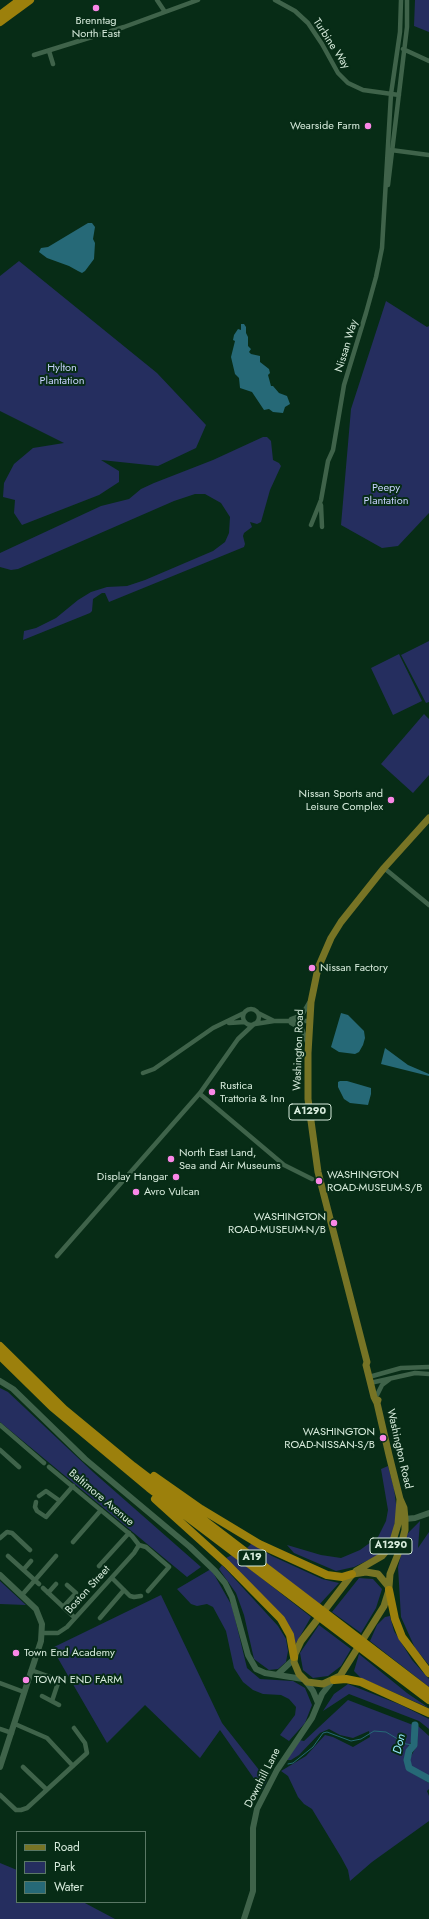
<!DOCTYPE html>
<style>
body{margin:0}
#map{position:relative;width:429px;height:1919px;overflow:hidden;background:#072c16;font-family:Jost,sans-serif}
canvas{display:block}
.legend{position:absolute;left:16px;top:1831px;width:130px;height:72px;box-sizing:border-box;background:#072c16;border:1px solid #5a7865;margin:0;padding:5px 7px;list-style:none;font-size:12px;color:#d7ebdc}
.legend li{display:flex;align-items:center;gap:8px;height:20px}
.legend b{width:20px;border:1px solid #5a7865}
</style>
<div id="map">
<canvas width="429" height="1919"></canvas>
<ul class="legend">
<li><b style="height:5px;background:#777425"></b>Road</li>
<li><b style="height:11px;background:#252e5f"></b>Park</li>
<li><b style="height:11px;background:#266977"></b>Water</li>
</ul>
</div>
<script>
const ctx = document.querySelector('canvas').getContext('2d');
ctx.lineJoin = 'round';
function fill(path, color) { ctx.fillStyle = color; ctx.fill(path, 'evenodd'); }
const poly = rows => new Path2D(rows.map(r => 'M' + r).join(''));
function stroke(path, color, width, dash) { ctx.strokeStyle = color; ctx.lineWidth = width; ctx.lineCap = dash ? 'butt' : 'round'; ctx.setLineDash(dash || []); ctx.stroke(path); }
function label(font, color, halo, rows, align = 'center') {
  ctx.font = font + ' Jost,sans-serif'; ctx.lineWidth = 4; ctx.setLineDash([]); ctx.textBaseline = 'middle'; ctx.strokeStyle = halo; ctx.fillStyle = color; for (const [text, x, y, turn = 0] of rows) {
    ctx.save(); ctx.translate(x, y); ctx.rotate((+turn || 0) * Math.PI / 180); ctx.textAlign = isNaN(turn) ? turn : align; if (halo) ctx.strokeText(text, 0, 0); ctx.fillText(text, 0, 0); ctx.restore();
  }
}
fill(poly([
 [415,0,429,0,429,32,414,26],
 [19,261,157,373,206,425,196,448,158,466,101,460,119,471,119,482,99,495,22,525,14,513,15,500,3,497,4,483,14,464,33,448,64,443,0,411,0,276],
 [386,301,427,327,429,326,429,513,398,546,382,548,341,525,351,409],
 [263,437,267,437,271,441,273,460,279,463,281,466,270,490,261,522,257,524,250,522,252,527,244,533,243,536,245,544,244,547,109,602,105,593,102,593,93,599,92,611,90,613,23,640,24,631,36,628,56,618,78,600,91,592,107,587,127,586,145,580,213,551,225,542,229,533,230,517,221,503,205,494,195,494,174,501,18,569,11,570,0,567,0,553,101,506,129,499,141,489,154,483,213,460],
 [429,641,429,702,426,703,401,655],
 [399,654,422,701,393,715,371,668],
 [424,714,429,719,429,775,413,793,381,764],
 [0,1388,8,1392,93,1472,201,1567,187,1577,0,1422],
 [388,1466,394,1488,397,1512,392,1538,379,1555,354,1567,336,1571,294,1553,287,1545,321,1555,341,1558,360,1550,378,1537,386,1521,388,1510,381,1469],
 [420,1521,418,1548,429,1532,429,1665,415,1648,401,1617,398,1567,406,1535],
 [252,1543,272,1556,322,1579,339,1583,319,1605,247,1548],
 [232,1555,311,1617,295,1645,294,1636,226,1558],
 [222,1565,278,1626,286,1639,288,1651,286,1662,278,1669,269,1670,254,1659,244,1615,236,1593,219,1569],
 [211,1569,232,1606,247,1668,260,1679,293,1681,305,1688,312,1705,305,1723,289,1741,280,1735,295,1715,296,1707,289,1699,281,1695,263,1694,253,1690,243,1682,234,1668,226,1631,213,1607,207,1604,197,1606,191,1604,177,1589],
 [359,1578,373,1579,382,1589,376,1608,361,1633,332,1612],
 [0,1581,26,1605,0,1604],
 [161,1595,222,1723,267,1780,262,1790,220,1730,200,1758,145,1705,107,1743,52,1648],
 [390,1616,394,1631,412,1660,429,1679,429,1687,370,1641,377,1625,385,1617],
 [319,1625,351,1649,341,1666,328,1676,313,1678,303,1670,300,1653],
 [359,1654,407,1693,429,1708,361,1678,354,1671],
 [348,1684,401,1705,429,1719,429,1729,419,1721,349,1694,323,1711,334,1694],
 [348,1700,413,1725,411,1742,406,1750,405,1765,407,1770,429,1783,429,1789,427,1791,429,1796,429,1821,372,1862,350,1881,348,1870,341,1857,312,1809,304,1804,298,1797,288,1776,281,1771,306,1756,325,1735,333,1737,353,1747,370,1737,369,1731,353,1738,340,1735,329,1729,320,1733,299,1755,291,1760,286,1760,299,1740,304,1741],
 [418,1726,429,1736,429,1776,410,1767,409,1760,417,1745],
 [0,1863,17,1870,17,1902,83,1902,115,1919,0,1919]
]), '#252e5f');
fill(poly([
 [88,223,92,223,95,227,93,239,95,243,94,259,85,271,82,273,78,271,69,266,47,258,39,252,41,248,48,247],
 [241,324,244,324,246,327,246,333,248,337,248,346,251,349,249,352,251,354,260,356,260,362,269,369,270,373,268,375,271,386,273,386,279,393,287,396,290,404,285,407,283,413,273,412,269,409,264,410,252,392,240,388,239,378,235,374,231,357,235,341,233,340,234,335,238,329,241,330],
 [341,1013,348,1015,364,1031,365,1038,363,1045,359,1052,355,1054,339,1052,331,1047],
 [385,1048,408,1065,429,1074,429,1076,381,1064],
 [340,1081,347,1081,371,1088,371,1094,368,1105,350,1103,344,1099,338,1087,338,1082]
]), '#266977');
stroke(poly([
 [288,1764,293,1763,313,1747,323,1733,327,1732,351,1741,361,1739,374,1731,386,1732,406,1744,414,1745]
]), '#266977', 1);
stroke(poly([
 [415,1725,414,1745,409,1751,407,1760,409,1768,429,1779]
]), '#266977', 7);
stroke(poly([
 [157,0,165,12],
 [275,0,295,11,308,23,322,44,338,73,348,83,363,90,399,95],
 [403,49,429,61],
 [49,51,53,64],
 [34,55,124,27,198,0],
 [391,150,429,155],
 [388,185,407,27,407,0],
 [321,505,322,527],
 [311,525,321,500,328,461,333,450,344,385,366,313,376,277,382,248,391,94,400,32,401,0],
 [384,868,429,905],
 '243 1017a8 8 0 1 1 16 0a8 8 0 1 1-16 0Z',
 [258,1013,274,1021],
 [291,1019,302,1015,309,1003],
 [229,1023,245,1022],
 [291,1023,302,1029,307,1042],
 [255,1024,274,1021,310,1021],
 [143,1073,154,1069,213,1028,244,1013],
 [200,1094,284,1165,312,1179],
 [57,1256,200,1093,238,1039,254,1024],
 [369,1377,401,1368,429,1367],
 [370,1383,415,1373,429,1374],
 [377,1395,382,1385,390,1379],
 [0,1425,44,1463],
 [0,1450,19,1467],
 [49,1467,132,1536,139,1545],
 [39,1496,46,1491,60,1501],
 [36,1502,35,1507,37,1511,46,1517,73,1486],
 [0,1538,7,1532,12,1533,30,1550],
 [73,1542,101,1510],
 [139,1545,146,1547,169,1567,148,1591],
 [8,1556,39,1584],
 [99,1566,129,1533],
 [24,1569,31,1561],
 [112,1578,130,1596,134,1597,141,1596],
 [43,1588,75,1618],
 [48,1593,56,1584],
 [22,1595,56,1556],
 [63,1607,76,1593,67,1585],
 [100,1618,124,1590],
 [42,1633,58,1633,67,1627,134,1553,139,1545],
 [31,1670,56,1679,58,1683,52,1701],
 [0,1683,24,1692],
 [42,1696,59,1705],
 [15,1724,47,1738,73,1766],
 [0,1729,12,1733],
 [23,1767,46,1789],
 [0,1795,16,1810,21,1810,27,1808,87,1753,85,1743,74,1728]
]), '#3f634a', 4.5);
stroke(poly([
 [0,1381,13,1389,85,1459,190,1547,215,1571,225,1583,232,1597,248,1655,256,1669,265,1673,303,1679],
 [405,1519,415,1518,429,1513],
 [0,1575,36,1609,42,1624,41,1641,0,1767],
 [278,1674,294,1659],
 [305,1680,313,1691,318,1703],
 [244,1919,253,1891,253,1828,257,1809,277,1770,312,1718,322,1694,333,1680]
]), '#3f634a', 6);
stroke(poly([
 [378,1400,377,1403,389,1455,400,1499,404,1508,405,1519,405,1530,400,1549,390,1574,389,1587],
 [377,1403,374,1397,366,1365,367,1362,318,1172,308,1099,308,1053,311,1002,318,968,331,938,341,922,384,868,429,818],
 [356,1571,382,1556,392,1544,398,1524,400,1499],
 [366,1572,378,1574,388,1586,389,1590,384,1606,340,1676,323,1684,307,1682,299,1674,294,1662,295,1654,301,1641,350,1577,353,1574,366,1572]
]), '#777425', 7);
stroke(poly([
 [0,15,20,0],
 [0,22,30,0],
 [0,1346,64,1409,133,1466,429,1692],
 [0,1356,52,1407,149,1488,429,1700],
 [154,1476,201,1509,259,1544,327,1575,342,1577,352,1574],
 [155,1499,227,1564,281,1619,290,1635,294,1657],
 [389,1590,395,1619,402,1637,429,1673],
 [334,1680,346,1679,361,1682,429,1713]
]), '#9c800c', 8);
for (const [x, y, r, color] of [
 [96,8,4,"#fa87e7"],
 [368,126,4,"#fa87e7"],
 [391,800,4,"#fa87e7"],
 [312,968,4,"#fa87e7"],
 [212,1092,4,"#fa87e7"],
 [171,1159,4,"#fa87e7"],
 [176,1177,4,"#fa87e7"],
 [319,1181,4,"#fa87e7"],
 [136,1192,4,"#fa87e7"],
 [334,1223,4,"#fa87e7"],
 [383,1438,4,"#fa87e7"],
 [16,1653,4,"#fa87e7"],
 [26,1680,4,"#fa87e7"]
]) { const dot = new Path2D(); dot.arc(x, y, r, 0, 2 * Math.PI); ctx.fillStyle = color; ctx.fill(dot); stroke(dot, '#072c16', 1.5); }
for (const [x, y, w] of [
 [310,1112,42],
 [391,1546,42],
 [252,1558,28]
]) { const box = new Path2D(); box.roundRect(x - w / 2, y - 8, w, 16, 3); ctx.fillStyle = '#072c16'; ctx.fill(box); stroke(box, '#d7ebdc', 1); }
label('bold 10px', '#d7ebdc', null, [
 ["A1290",310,1112],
 ["A1290",391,1546],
 ["A19",252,1558]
]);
label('11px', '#d7ebdc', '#072c16', [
 ["Brenntag",96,21,"center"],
 ["North East",96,34,"center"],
 ["Wearside Farm",360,126,"right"],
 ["Nissan Sports and",383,794,"right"],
 ["Leisure Complex",383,807,"right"],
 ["Nissan Factory",320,968],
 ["Rustica",220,1086],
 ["Trattoria & Inn",220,1099],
 ["North East Land,",179,1153],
 ["Sea and Air Museums",179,1166],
 ["WASHINGTON",327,1175],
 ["ROAD-MUSEUM-S/B",327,1188],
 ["Display Hangar",168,1177,"right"],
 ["Avro Vulcan",144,1192],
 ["WASHINGTON",326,1217,"right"],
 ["ROAD-MUSEUM-N/B",326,1230,"right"],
 ["WASHINGTON",375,1432,"right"],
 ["ROAD-NISSAN-S/B",375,1445,"right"],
 ["Town End Academy",24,1653],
 ["TOWN END FARM",34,1680]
], 'left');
label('11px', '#d7ebdc', '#072c16', [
 ["Turbine Way",331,44,57],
 ["Nissan Way",347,346,-73],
 ["Washington Road",299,1050,-88],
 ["Washington Road",399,1449,77],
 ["Baltimore Avenue",101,1498,40],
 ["Boston Street",88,1590,-48],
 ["Downhill Lane",263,1778,-63]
]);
label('11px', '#c6d1fb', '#072c16', [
 ["Hylton",62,368],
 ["Plantation",62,381],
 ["Peepy",386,488],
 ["Plantation",386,501]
]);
label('italic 12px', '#95ebff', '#072c16', [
 ["Don",400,1744,-77]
]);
</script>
